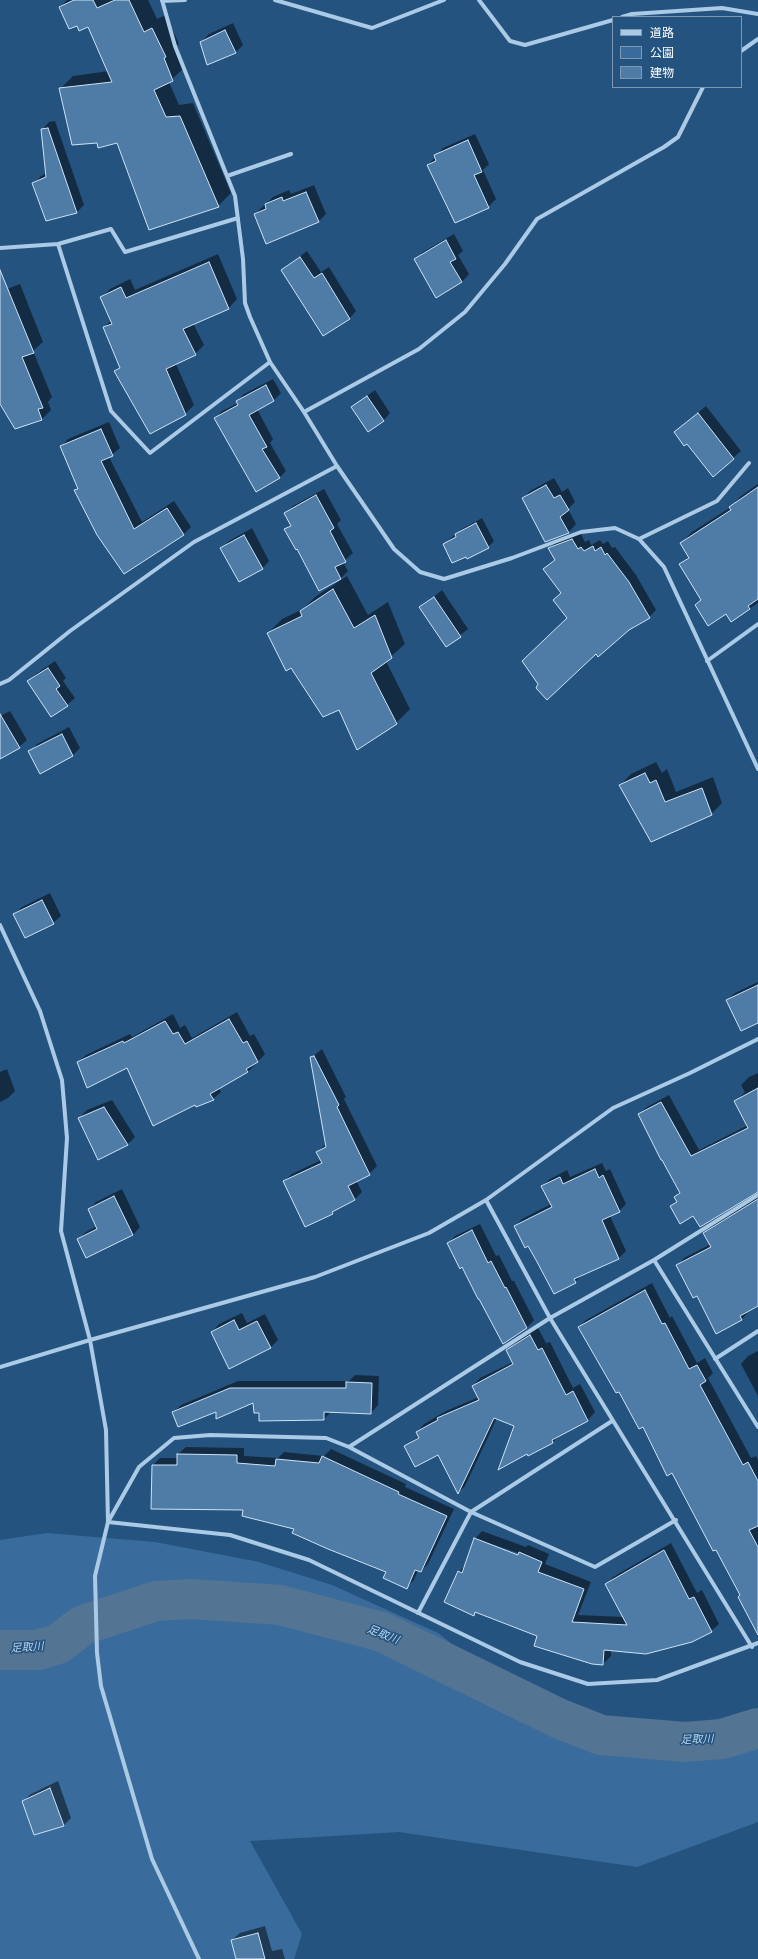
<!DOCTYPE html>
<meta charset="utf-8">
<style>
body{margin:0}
#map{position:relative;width:758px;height:1959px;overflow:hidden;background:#25537f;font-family:Signika,"Noto Sans JP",sans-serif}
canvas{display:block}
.legend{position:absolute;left:612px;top:16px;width:130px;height:72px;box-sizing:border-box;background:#25537f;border:1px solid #7c98b2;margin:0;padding:5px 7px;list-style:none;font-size:12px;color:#fff}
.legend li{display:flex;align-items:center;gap:8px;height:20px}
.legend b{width:20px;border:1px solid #7c98b2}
</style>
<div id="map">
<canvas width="758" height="1959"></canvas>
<ul class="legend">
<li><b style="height:5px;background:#abcae6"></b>道路</li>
<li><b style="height:11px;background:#396c9c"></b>公園</li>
<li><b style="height:11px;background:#4e7ca7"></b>建物</li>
</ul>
</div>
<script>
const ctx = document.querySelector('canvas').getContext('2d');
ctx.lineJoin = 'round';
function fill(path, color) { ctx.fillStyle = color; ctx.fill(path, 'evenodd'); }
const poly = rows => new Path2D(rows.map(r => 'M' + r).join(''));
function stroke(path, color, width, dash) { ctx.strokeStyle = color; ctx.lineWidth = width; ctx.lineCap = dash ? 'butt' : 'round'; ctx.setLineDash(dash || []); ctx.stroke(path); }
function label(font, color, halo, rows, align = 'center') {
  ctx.font = font + ' Signika,"Noto Sans JP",sans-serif'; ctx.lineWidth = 3; ctx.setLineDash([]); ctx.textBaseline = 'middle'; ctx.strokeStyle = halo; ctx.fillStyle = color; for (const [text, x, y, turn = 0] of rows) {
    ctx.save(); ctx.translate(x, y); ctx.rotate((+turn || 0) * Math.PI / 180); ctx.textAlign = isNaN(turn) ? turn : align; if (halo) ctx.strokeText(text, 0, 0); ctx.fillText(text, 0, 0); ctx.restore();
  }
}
fill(poly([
 [47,1533,155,1542,259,1562,332,1585,438,1633,590,1752,744,1752,758,1747,758,1822,637,1867,399,1832,250,1841,302,1934,294,1959,0,1959,0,1540]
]), '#396c9c');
fill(poly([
 [67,0,148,0,157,19,166,15,179,44,177,45,185,67,169,82,179,105,193,103,231,193,218,206,118,142,98,142,60,89,73,76,109,71,88,26,77,24,60,7],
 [233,23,243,45,235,53,201,42,209,34],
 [55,121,84,205,77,212,46,220,34,183,41,176,47,173,42,130,49,122],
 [475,134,489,164,483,170,496,199,488,207,428,165,443,148],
 [314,185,326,214,318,222,255,214,273,197,289,190,291,194],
 [454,234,463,251,458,255,469,274,462,282,437,296,415,260,423,252],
 [307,251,321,272,329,267,356,311,350,318,323,335,282,270],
 [218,254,237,299,229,308,193,323,204,345,195,354,176,364,194,405,185,414,115,371,121,366,104,327,112,320,101,298,110,289,130,279,135,290],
 [20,284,43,342,33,351,52,397,48,402,51,410,42,419,0,402,0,292],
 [273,379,281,393,274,400,257,409,273,439,270,443,286,471,279,478,215,418,222,411,238,403,237,401,244,394],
 [375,390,390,413,383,421,352,407],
 [706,406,741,451,713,475,687,442,675,432],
 [109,422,120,448,109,457,142,522,174,501,191,527,183,535,124,573,75,491,78,488,61,447,68,439],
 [554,478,562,492,568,488,575,502,568,509,576,524,569,532,546,541,523,498,530,491],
 [758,484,758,603,731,620,727,613,696,605,702,599,681,565,689,556,681,543,692,532,731,507,741,496],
 [324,489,341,520,337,524,353,553,343,562,348,571,341,578,319,589,298,548,285,530,291,524,286,513,293,506],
 [482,518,494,541,488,547,467,555,444,544,462,529],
 [252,528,269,561,262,569,222,548,229,541],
 [580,532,585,542,589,540,591,545,600,540,603,544,608,541,612,548,615,547,636,575,656,610,649,617,568,618,562,593,544,570,555,559,550,548,557,541],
 [347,576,368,615,388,602,405,644,386,661,410,709,396,723,339,709,268,633,282,619,303,609,315,597],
 [442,590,468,629,446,646,420,608],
 [55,661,66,678,63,681,75,698,67,705,28,681,36,674],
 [10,711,27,740,19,747,0,758,0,716],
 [69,727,80,748,73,755,30,752,37,744],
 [656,762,662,773,667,769,676,792,713,777,722,803,711,814,651,841,620,785,631,774],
 [50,893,61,916,53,923,14,914,22,907],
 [758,982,758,1022,727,1000,735,993],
 [237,1012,250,1036,254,1034,265,1054,248,1072,219,1088,221,1092,213,1099,128,1066,78,1062,86,1055,130,1034,132,1037,173,1014,180,1028,185,1025,192,1038],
 [322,1049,346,1097,344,1099,377,1166,369,1174,356,1180,362,1192,354,1200,338,1207,332,1213,284,1181,292,1174,321,1160,317,1152,326,1144,311,1058],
 [7,1069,15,1091,8,1098,0,1102,0,1072],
 [758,1073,758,1192,693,1215,671,1206,677,1201,675,1197,680,1191,639,1114,647,1107,669,1095,699,1150,748,1125,736,1101,745,1092,741,1085,749,1077],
 [112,1100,135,1137,128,1144,98,1159,79,1118,87,1110],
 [602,1163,606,1171,610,1169,626,1204,619,1211,610,1216,626,1251,619,1258,582,1275,575,1282,528,1245,515,1226,522,1219,551,1204,542,1186,550,1179,567,1170,570,1177],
 [122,1189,140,1227,133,1235,78,1239,86,1232,97,1226,89,1209,96,1202],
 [758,1197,758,1305,749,1311,742,1319,717,1333,697,1295,677,1266,684,1258,711,1244,704,1234,712,1226],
 [480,1224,496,1256,499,1255,512,1281,514,1281,534,1320,527,1328,448,1244,455,1236],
 [652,1283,670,1318,672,1316,697,1363,705,1358,713,1373,708,1378,751,1458,756,1456,758,1460,758,1624,673,1472,579,1327,586,1320],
 [242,1313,247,1323,265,1314,278,1340,271,1347,229,1367,212,1332,219,1324],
 [538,1328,546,1343,550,1342,573,1388,580,1384,595,1412,588,1420,560,1435,553,1442,528,1455,515,1426,497,1418,465,1486,458,1493,438,1454,406,1446,419,1436,417,1432,424,1424,446,1411,479,1397,473,1386,480,1378,513,1362,507,1351,515,1343],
 [758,1351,758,1396,741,1364,748,1356],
 [355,1375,379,1376,378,1405,371,1413,332,1411,324,1419,260,1412,254,1402,217,1410,173,1413,181,1405,238,1381,349,1381],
 [186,1447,244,1448,244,1456,278,1458,284,1452,324,1456,331,1449,406,1484,405,1487,454,1509,428,1564,421,1571,418,1570,414,1580,406,1588,387,1571,296,1528,244,1509,153,1465,160,1458,178,1458,178,1454],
 [482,1531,526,1547,528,1545,549,1554,545,1564,591,1582,578,1615,624,1617,606,1585,613,1577,671,1543,697,1593,702,1590,719,1624,711,1631,611,1650,611,1656,603,1664,476,1611,473,1614,459,1572,465,1565,475,1539],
 [477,1539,524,1555,523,1557,477,1541],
 [58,1781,71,1818,64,1825,23,1801,31,1794],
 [265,1926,272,1951,282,1949,285,1959,237,1959,232,1940,240,1933]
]), '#0007');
stroke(poly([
 [0,1650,38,1650,58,1644,83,1625,156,1601,192,1599,280,1605,382,1632,560,1719,601,1735,685,1742,722,1739,758,1728]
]), '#537493', 40);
const building = poly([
 [74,0,93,0,97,8,115,0,129,0,144,32,152,28,166,57,164,58,173,81,154,90,166,117,180,116,219,207,149,230,117,143,98,148,97,143,72,145,59,88,112,82,88,27,79,31,77,26,69,29,59,7,74,0],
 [225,30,236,53,207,65,200,42,225,30],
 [48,128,77,213,46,221,32,183,46,177,41,129,48,128],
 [468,140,482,172,474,175,489,208,455,223,427,165,436,161,434,155,468,140],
 [306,192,319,222,266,244,254,214,266,209,265,204,282,197,283,201,306,192],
 [446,240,456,259,450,262,462,282,436,298,414,259,446,240],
 [300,257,314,278,322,273,350,319,323,336,281,270,300,257],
 [209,262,229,309,183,329,196,355,166,369,186,415,150,434,114,371,120,368,103,327,112,324,100,297,121,287,126,298,209,262],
 [0,270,34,353,22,357,43,408,38,409,42,420,15,429,0,404,0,270],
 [266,385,274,401,249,415,267,447,262,449,280,478,256,492,214,418,238,405,236,401,266,385],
 [367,396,384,421,368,432,351,407,367,396],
 [698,413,734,459,713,477,687,444,684,446,674,432,698,413],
 [101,429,113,456,101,461,134,529,167,508,184,535,124,574,97,535,74,490,78,489,60,446,101,429],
 [546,485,554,498,560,495,569,510,560,517,569,533,545,542,522,498,546,485],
 [758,487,758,599,748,606,750,609,731,622,726,614,708,626,695,605,701,600,679,564,689,558,680,543,731,510,729,507,758,487],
 [316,495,334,528,330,531,346,562,335,567,341,579,319,591,297,549,296,550,284,529,291,526,284,513,316,495],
 [476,523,489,548,467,559,466,557,452,563,443,544,456,537,455,534,476,523],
 [244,535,263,569,239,582,220,548,244,535],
 [572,539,578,549,581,547,584,551,593,546,595,551,601,547,605,555,607,553,629,582,650,618,629,630,598,657,596,654,547,700,536,688,538,684,522,661,567,618,553,600,561,593,543,569,555,560,548,548,572,539],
 [333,589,354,628,375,615,392,658,371,673,397,724,357,750,339,710,323,717,291,668,286,671,267,633,302,616,300,611,333,589],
 [434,597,461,637,446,647,419,607,434,597],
 [48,668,60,686,56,689,68,706,51,717,27,681,48,668],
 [0,714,20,748,0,759,0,714],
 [62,734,73,756,40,774,28,751,62,734],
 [645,773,650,783,656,780,665,802,702,788,712,815,651,842,619,785,645,773],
 [42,900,54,924,25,938,13,914,42,900],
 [758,985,758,1023,741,1031,726,1000,758,985],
 [229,1019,243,1043,247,1041,258,1062,246,1069,248,1072,210,1094,214,1100,196,1107,195,1105,153,1126,127,1068,87,1088,77,1062,123,1041,124,1043,165,1021,173,1034,178,1032,185,1044,229,1019],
 [314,1056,339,1105,337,1107,370,1175,348,1186,355,1200,332,1212,333,1214,305,1227,283,1181,322,1163,316,1152,326,1147,310,1057,314,1056],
 [758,1088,758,1192,700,1227,693,1216,680,1224,670,1206,677,1202,674,1197,680,1193,662,1160,661,1160,638,1114,661,1102,691,1156,748,1128,734,1101,758,1088],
 [104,1107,128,1145,98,1160,78,1118,104,1107],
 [595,1169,599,1178,603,1175,620,1212,602,1220,619,1259,574,1279,576,1283,554,1294,536,1260,528,1246,525,1248,514,1226,552,1207,541,1186,560,1177,563,1184,595,1169],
 [114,1196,133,1235,86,1258,77,1239,97,1229,88,1209,114,1196],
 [758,1199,758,1306,740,1316,742,1320,716,1334,697,1296,693,1298,676,1265,711,1247,703,1233,758,1199],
 [472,1230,488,1263,491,1261,505,1288,506,1287,527,1328,503,1344,479,1299,478,1299,462,1267,460,1269,447,1243,472,1230],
 [645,1290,662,1324,665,1323,689,1369,697,1365,706,1381,700,1385,743,1465,748,1462,758,1481,758,1526,749,1530,758,1547,758,1635,738,1597,740,1595,716,1550,713,1551,672,1473,667,1476,643,1427,639,1429,619,1392,616,1393,578,1327,645,1290],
 [234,1320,239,1330,257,1321,271,1348,229,1369,211,1332,234,1320],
 [530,1335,538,1350,542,1348,566,1395,573,1391,588,1421,552,1440,553,1443,528,1456,527,1454,498,1470,514,1426,494,1418,458,1494,438,1455,415,1467,404,1446,419,1438,416,1432,438,1420,437,1418,479,1400,472,1386,513,1364,506,1350,530,1335],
 [346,1382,372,1383,371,1414,324,1412,324,1420,259,1421,259,1413,254,1413,253,1403,216,1419,216,1412,178,1427,172,1412,230,1388,346,1388,346,1382],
 [177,1454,237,1455,237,1463,275,1466,276,1459,319,1463,322,1456,399,1492,398,1494,447,1516,421,1572,415,1570,407,1589,383,1578,386,1572,328,1549,292,1533,294,1529,242,1516,243,1510,151,1509,152,1465,177,1465,177,1454],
 [474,1538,518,1555,519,1552,542,1562,538,1572,584,1589,572,1622,627,1625,605,1584,664,1550,689,1599,694,1597,712,1632,692,1642,646,1654,604,1650,603,1665,592,1664,534,1646,537,1636,475,1612,474,1616,444,1602,458,1571,462,1573,474,1538],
 [50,1788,64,1826,34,1835,22,1801,50,1788],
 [258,1933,265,1959,236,1959,231,1940,258,1933]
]);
fill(building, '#4e7ca7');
stroke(building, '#cee2f5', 1);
stroke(poly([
 [162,0,175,46,235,196,243,259,245,303,250,317,270,362,304,412,337,466,394,549,420,572,444,579,512,558,581,532,615,528,639,539,664,567,758,769],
 [275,0,372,28,444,0],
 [479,0,510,41,525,45,613,20],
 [162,1,185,0],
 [622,17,632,14,722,8,758,14],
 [741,51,758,39],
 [227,176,291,154],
 [58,244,111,229,125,252,238,218],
 [0,248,58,244,111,411,150,453,270,362],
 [304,412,419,349,465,312,505,264,537,219,664,147,678,137,703,87],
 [639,539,717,501,749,463],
 [707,661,758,624],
 [0,684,9,680,70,631,194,542,337,466],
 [0,925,40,1011,62,1080,67,1138,61,1231,90,1340,106,1430,108,1522,95,1576,97,1653,101,1686,152,1859,199,1959],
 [486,1200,550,1318,752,1647],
 [654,1260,758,1427],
 [715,1359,758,1331],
 [0,1367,90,1340,315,1277,429,1233,486,1200,613,1108,690,1073,758,1039],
 [349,1447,550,1318,654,1260,758,1195],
 [676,1520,595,1567,471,1512,349,1447,326,1438,210,1435,174,1438,139,1467,108,1522,230,1535,309,1560,520,1662,588,1684,657,1680,758,1643],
 [418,1613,471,1512,612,1421]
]), '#abcae6', 4);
label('italic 11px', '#b7d4ed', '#25537f', [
 ["足取川",383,1635,21],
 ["足取川",27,1648,-4],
 ["足取川",697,1740,-2]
]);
</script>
